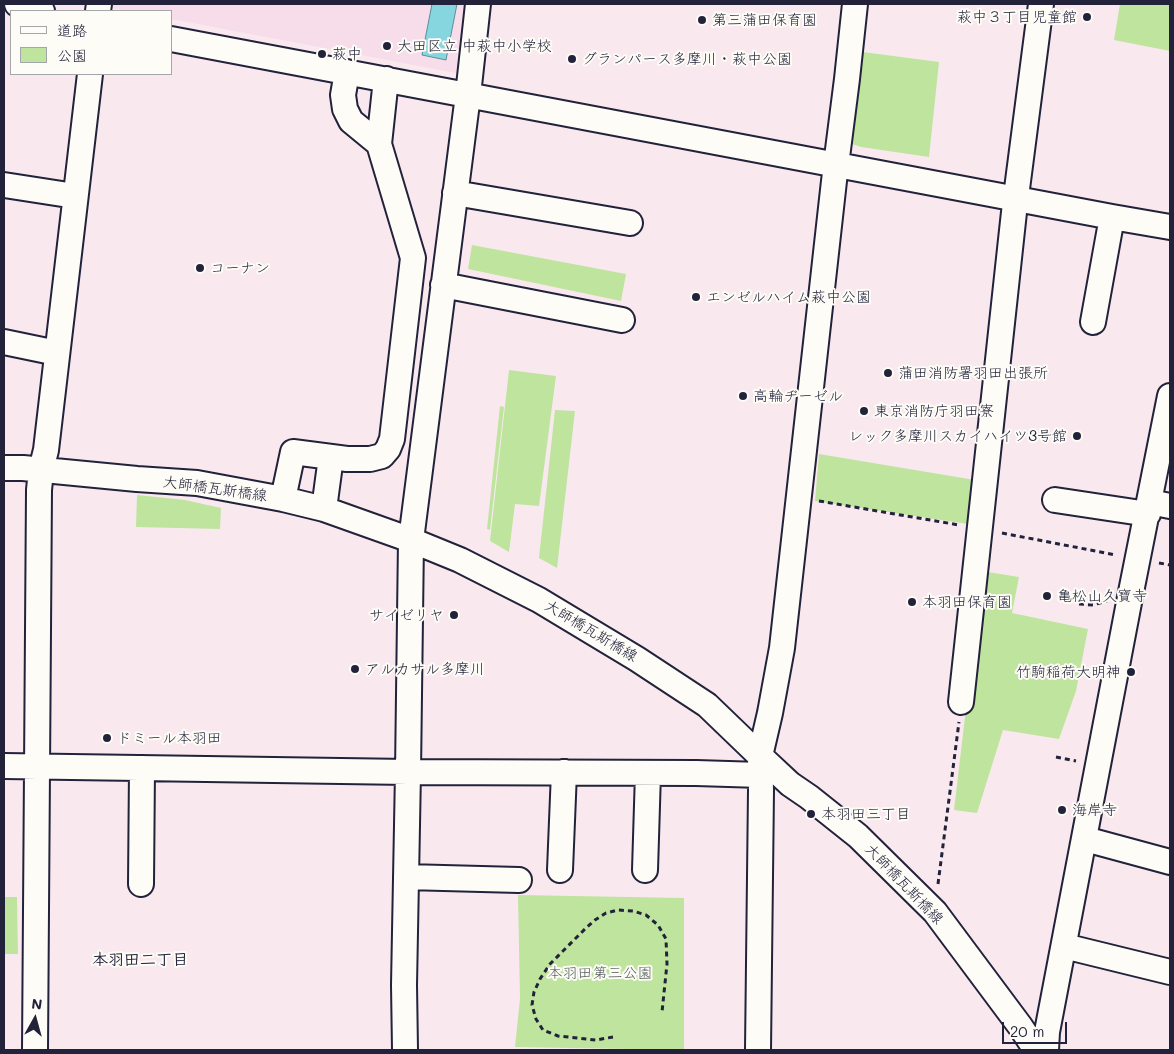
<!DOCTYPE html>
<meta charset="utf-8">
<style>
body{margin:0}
#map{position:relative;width:1174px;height:1054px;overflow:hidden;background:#f9e9ef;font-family:Mali,"Klee One",sans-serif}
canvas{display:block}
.frame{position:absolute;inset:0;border:5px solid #22223b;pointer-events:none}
.legend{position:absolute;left:10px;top:10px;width:162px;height:65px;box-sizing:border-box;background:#fdfcf7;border:1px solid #a5a5ac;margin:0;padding:6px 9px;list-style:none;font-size:15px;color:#22223b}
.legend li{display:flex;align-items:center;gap:10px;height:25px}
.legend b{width:25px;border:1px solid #a5a5ac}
.north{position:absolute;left:10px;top:994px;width:50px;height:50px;-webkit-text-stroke:4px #fdfcf7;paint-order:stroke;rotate:7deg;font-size:14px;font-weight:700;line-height:20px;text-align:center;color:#22223b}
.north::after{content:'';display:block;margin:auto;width:18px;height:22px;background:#22223b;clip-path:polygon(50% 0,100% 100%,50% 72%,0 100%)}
.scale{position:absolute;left:1002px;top:1022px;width:65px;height:22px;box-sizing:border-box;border:2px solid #22223b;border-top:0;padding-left:6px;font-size:15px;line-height:18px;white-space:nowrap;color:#22223b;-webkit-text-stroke:4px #fdfcf7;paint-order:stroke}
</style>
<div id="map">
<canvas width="1174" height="1054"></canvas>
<div class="frame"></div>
<ul class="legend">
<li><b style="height:6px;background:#fdfcf7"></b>道路</li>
<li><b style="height:14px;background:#bfe49e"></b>公園</li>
</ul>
<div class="north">N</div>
<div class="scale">20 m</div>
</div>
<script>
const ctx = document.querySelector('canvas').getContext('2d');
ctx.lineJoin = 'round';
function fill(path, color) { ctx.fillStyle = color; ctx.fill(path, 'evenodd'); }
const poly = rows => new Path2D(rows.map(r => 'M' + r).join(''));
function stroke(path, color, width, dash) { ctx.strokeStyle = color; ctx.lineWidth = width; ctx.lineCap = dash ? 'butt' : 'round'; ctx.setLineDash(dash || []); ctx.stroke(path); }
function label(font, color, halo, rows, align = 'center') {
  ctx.font = font + ' Mali,"Klee One",sans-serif'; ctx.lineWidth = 4; ctx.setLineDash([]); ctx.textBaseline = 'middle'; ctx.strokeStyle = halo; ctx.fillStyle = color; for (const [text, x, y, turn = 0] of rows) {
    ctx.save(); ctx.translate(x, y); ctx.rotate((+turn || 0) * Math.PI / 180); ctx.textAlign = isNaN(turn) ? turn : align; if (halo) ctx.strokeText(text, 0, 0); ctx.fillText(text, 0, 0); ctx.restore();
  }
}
fill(poly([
 [108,4,465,4,456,73,171,19,171,11,128,11,112,8]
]), '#f7dcea');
fill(poly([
 [1120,4,1170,4,1170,51,1114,40],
 [863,52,939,62,929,157,861,147,852,144],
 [472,245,626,274,621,301,468,269],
 [509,370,556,376,539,506,515,504,509,552,490,541],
 [500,406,504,407,490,530,487,529],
 [555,410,575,411,557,568,539,558],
 [819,454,975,480,968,524,815,501],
 [137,495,185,500,221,508,220,529,136,527],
 [988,572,1019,577,1012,613,1088,629,1076,691,1059,739,1003,730,977,813,954,810,978,607,984,606],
 [518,895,684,898,684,1050,515,1047,520,999],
 [4,897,17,897,18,954,4,954]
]), '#bfe49e');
const water = poly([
 [432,4,457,4,446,60,422,55,432,4]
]);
fill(water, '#85d6de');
stroke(water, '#5d8e9d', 1);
const minor = poly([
 [17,4,42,11],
 [98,11,99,4],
 [171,39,1112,217,1170,227],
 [347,72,343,95,345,109,351,121,379,144],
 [4,185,75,196],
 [455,193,630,223],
 [443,285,622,320],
 [1093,322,1112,217],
 [4,342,57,353],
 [4,468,23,468,137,479,197,483,283,499,324,509,411,540,460,560,539,600,637,659,707,705,760,756,790,784,809,797,858,836,935,912,1020,1026,1036,1050],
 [283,499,293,452,347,459,370,459,382,456,388,449,392,439,413,258,379,144,386,79],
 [1055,500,1148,514],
 [1150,502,1170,506],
 [324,509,331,457],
 [961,702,1014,212,1041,4],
 [4,766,408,772,696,773,761,775],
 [1085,839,1170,862],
 [560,870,564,772],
 [645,870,648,773],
 [406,877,519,880],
 [141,884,142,768],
 [1064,946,1170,972],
 [35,1050,39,490,41,470,46,450,90,74],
 [405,1050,404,985,408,772,411,540,468,95,478,4],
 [758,1050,761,790,760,756,770,713,782,648,834,181,847,79,855,4],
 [1046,1050,1047,1032,1131,592,1170,396]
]);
stroke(minor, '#22223b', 28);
stroke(poly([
 [819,501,959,525],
 [1002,533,1116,555],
 [1159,563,1170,565],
 [1079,604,1093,605,1107,601],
 [1056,757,1076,761],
 [938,884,959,722],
 [613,1037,596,1040,558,1036,543,1030,536,1019,532,1005,534,992,540,979,550,964,586,928,595,920,606,913,618,910,633,911,646,915,658,925,666,939,667,964,662,1012]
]), '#22223b', 3, [5, 4]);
stroke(minor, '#fdfcf7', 24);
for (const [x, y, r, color] of [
 [1087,17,5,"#22223b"],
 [702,20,5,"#22223b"],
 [387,46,5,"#22223b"],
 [322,54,5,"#22223b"],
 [572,59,5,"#22223b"],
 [200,268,5,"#22223b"],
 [696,297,5,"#22223b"],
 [888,373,5,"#22223b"],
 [743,396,5,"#22223b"],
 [864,411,5,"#22223b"],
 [1077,436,5,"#22223b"],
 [1047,596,5,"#22223b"],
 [912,602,5,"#22223b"],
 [454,615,5,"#22223b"],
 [355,669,5,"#22223b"],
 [1131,672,5,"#22223b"],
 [107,738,5,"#22223b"],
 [1062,810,5,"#22223b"],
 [811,814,5,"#22223b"]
]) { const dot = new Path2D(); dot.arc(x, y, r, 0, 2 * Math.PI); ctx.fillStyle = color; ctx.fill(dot); stroke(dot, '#fdfcf7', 2); }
label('15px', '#22223b', '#fdfcf7', [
 ["萩中３丁目児童館",1077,17,"right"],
 ["第三蒲田保育園",712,20],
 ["大田区立 中萩中小学校",397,46],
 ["萩中",332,54],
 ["グランパース多摩川・萩中公園",582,59],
 ["コーナン",210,268],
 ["エンゼルハイム萩中公園",706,297],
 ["蒲田消防署羽田出張所",898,373],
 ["高輪ヂーゼル",753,396],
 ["東京消防庁羽田寮",874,411],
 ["レック多摩川スカイハイツ3号館",1067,436,"right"],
 ["亀松山久寶寺",1057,596],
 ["本羽田保育園",922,602],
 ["サイゼリヤ",444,615,"right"],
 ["アルカサル多摩川",365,669],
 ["竹駒稲荷大明神",1121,672,"right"],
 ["ドミール本羽田",117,738],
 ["海岸寺",1072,810],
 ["本羽田三丁目",821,814]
], 'left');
label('15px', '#22223b', '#fdfcf7', [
 ["大師橋瓦斯橋線",215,489,8],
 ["大師橋瓦斯橋線",591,631,31],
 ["大師橋瓦斯橋線",904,884,46]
]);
label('15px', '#515c59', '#fdfcf7', [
 ["本羽田第三公園",600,973]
]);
label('bold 16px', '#22223b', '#fdfcf7', [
 ["本羽田二丁目",140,960]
]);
</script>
